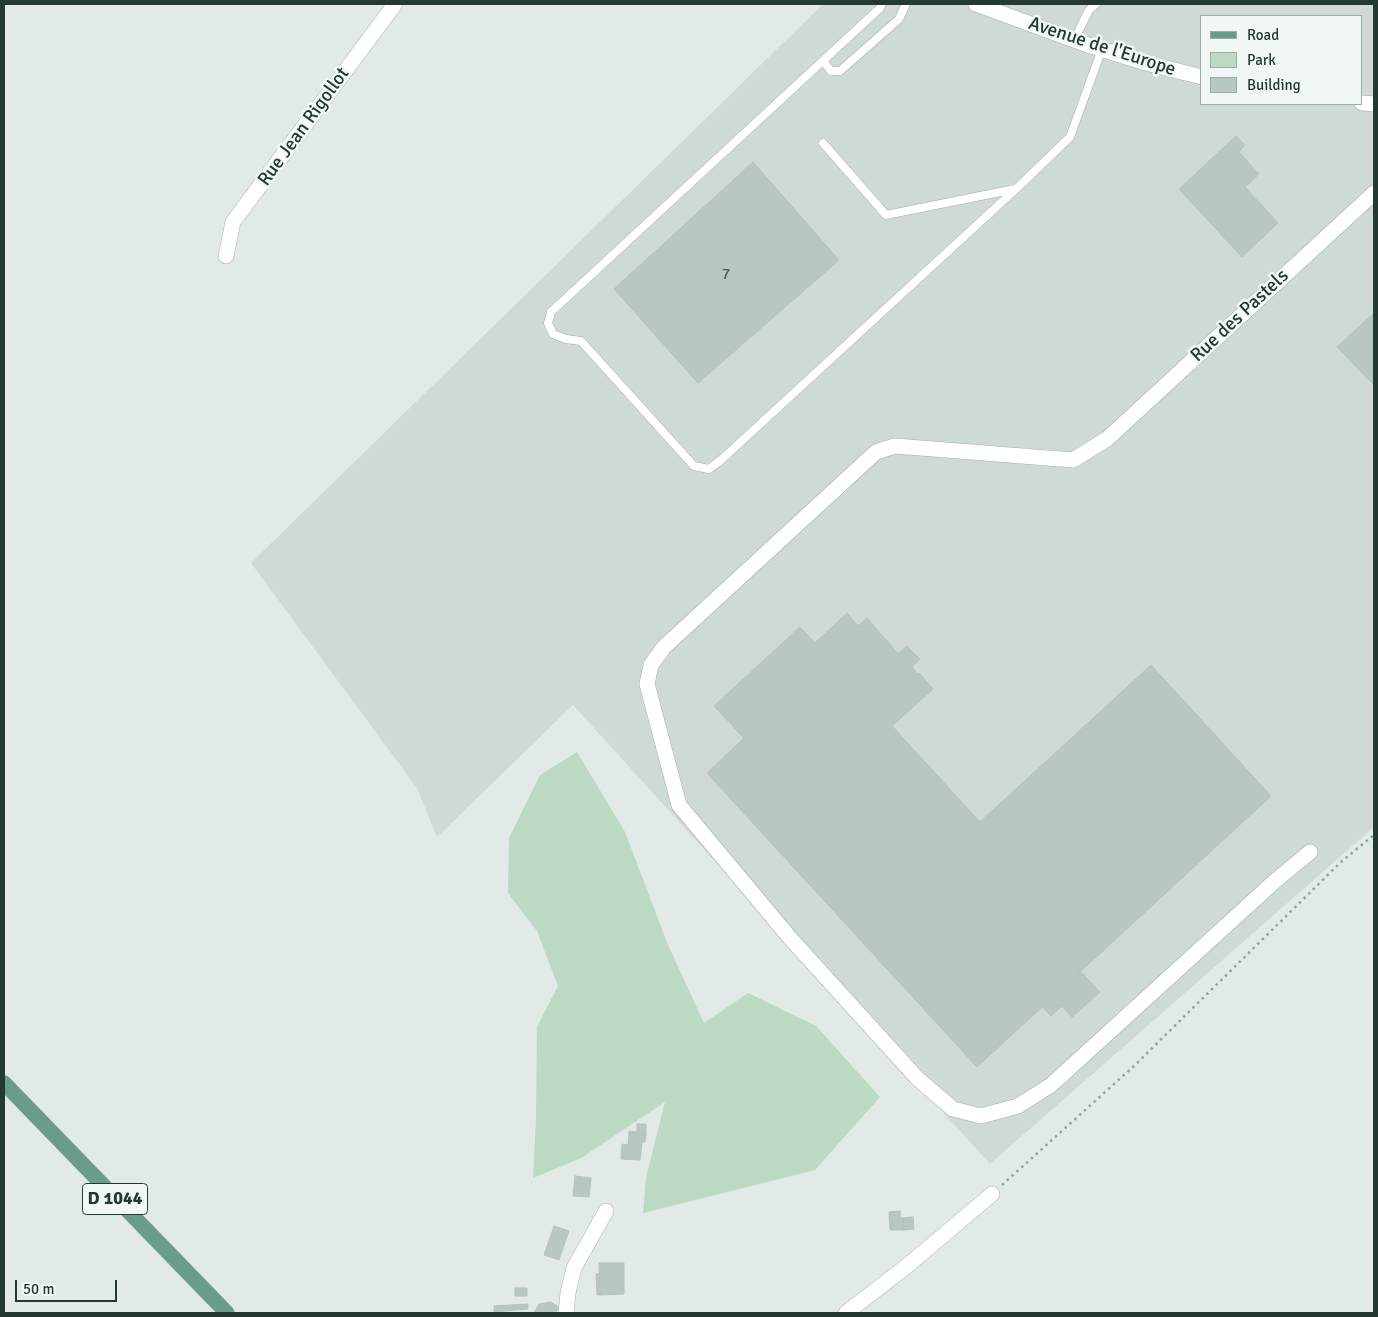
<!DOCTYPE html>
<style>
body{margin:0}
#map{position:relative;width:1378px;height:1317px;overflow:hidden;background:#e1eae6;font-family:Signika,sans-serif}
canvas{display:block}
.frame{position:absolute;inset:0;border:5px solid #233932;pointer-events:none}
.legend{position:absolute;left:1200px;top:15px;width:162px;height:90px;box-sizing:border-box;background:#f1f7f4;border:1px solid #9faba6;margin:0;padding:6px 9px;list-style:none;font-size:15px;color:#233932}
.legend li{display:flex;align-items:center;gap:10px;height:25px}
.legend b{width:25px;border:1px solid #9faba6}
.scale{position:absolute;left:15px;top:1280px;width:102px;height:22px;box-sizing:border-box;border:2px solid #233932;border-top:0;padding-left:6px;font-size:15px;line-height:18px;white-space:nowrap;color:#233932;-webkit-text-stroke:4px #f1f7f4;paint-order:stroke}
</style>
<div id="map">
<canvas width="1378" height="1317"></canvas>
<div class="frame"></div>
<ul class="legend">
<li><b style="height:6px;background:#699c8d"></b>Road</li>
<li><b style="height:14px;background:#bbd9c3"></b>Park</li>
<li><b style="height:14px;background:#b9c7c1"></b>Building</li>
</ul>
<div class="scale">50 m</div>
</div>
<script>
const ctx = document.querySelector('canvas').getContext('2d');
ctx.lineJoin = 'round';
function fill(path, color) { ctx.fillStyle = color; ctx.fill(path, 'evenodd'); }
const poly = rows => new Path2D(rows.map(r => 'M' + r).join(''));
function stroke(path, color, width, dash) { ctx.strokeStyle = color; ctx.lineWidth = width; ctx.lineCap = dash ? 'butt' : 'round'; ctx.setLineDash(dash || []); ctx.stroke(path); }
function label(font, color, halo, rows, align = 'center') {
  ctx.font = font + ' Signika,sans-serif'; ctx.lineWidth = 5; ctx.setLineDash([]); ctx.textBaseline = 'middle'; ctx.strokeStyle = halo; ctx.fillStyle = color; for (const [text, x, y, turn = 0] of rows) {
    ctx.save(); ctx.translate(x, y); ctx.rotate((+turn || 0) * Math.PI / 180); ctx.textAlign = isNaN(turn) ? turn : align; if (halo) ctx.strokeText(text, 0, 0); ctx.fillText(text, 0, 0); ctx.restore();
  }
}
fill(poly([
 [823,4,1374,4,1374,827,990,1164,573,705,437,837,417,788,251,563],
 [1202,16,1362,16,1362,104,1202,104]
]), '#cfdad5');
fill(poly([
 [577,752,625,832,668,945,704,1023,748,993,816,1026,880,1097,815,1170,643,1213,646,1178,665,1102,581,1158,533,1178,536,1118,537,1027,558,986,537,931,508,893,509,838,540,775]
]), '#bbd9c3');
const building = poly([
 [1236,136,1245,145,1239,152,1259,174,1245,187,1278,223,1242,257,1179,189,1236,136],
 [753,162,839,260,698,383,614,289,753,162],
 [1374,313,1374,385,1337,347,1374,313],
 [847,613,858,626,867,618,898,654,907,646,920,659,912,667,917,674,919,673,933,689,892,726,980,822,1151,665,1271,796,977,1067,707,773,744,738,714,706,800,627,815,643,847,613],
 [1080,971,1100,992,1072,1017,1062,1006,1051,1016,1042,1006,1080,971],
 [637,1124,646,1124,646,1135,629,1133,629,1131,637,1132,637,1124],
 [629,1133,646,1135,645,1142,642,1142,640,1160,621,1159,622,1144,628,1145,629,1133],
 [575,1176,591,1178,589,1197,573,1196,575,1176],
 [900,1211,900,1218,903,1218,904,1230,890,1230,889,1212,900,1211],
 [913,1217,914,1229,904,1230,903,1218,913,1217],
 [554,1226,569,1231,559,1260,544,1255,554,1226],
 [599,1263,624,1263,624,1294,600,1295,599,1263],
 [600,1273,600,1295,597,1295,596,1274,600,1273],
 [515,1288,527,1288,527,1296,515,1296,515,1288],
 [550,1302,559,1307,555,1313,534,1313,539,1304,550,1302],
 [528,1304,528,1309,494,1312,494,1306,528,1304]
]);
fill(building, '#b9c7c1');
stroke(building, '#b4c3bc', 1);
const lane = poly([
 [882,4,880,8,551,312,548,323,553,334,566,339,581,341,694,466,709,469,721,460,1017,188,1070,137,1102,49],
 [1074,40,1089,10,1096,4],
 [823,61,831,71,840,71,899,19,906,4],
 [823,143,886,215,1015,189]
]);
const street = poly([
 [976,4,1085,44,1146,63,1202,77],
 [1362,103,1374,104],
 [226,256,233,222,395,4],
 [1310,852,1275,881,1051,1085,1018,1106,981,1116,953,1109,917,1078,790,938,679,805,647,684,651,665,664,647,876,452,895,446,1073,460,1107,439,1374,193],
 [566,1313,568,1293,574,1268,606,1211],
 [846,1313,907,1266,992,1194]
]);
const primary = poly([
 [4,1083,227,1313]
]);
stroke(lane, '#a4b1ac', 9);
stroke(street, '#a4b1ac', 16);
stroke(primary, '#bdc4c2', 16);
stroke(poly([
 [1002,1185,1134,1066,1342,861,1374,835]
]), '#84ab9e', 2.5, [2.5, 4]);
stroke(lane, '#fff', 8);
stroke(street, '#fff', 15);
stroke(primary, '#699c8d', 15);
label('16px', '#485c56', null, [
 ["7",726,275]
]);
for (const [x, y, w] of [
 [115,1199,65]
]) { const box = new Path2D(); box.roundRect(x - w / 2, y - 15.5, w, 31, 4); ctx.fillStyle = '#f1f7f4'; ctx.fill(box); stroke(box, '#233932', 1); }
label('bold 18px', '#233932', null, [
 ["D 1044",115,1199]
]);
label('19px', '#233932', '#f1f7f4', [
 ["Avenue de l'Europe",1102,47,18],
 ["Rue Jean Rigollot",304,127,-54],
 ["Rue des Pastels",1240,316,-43]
]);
</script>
